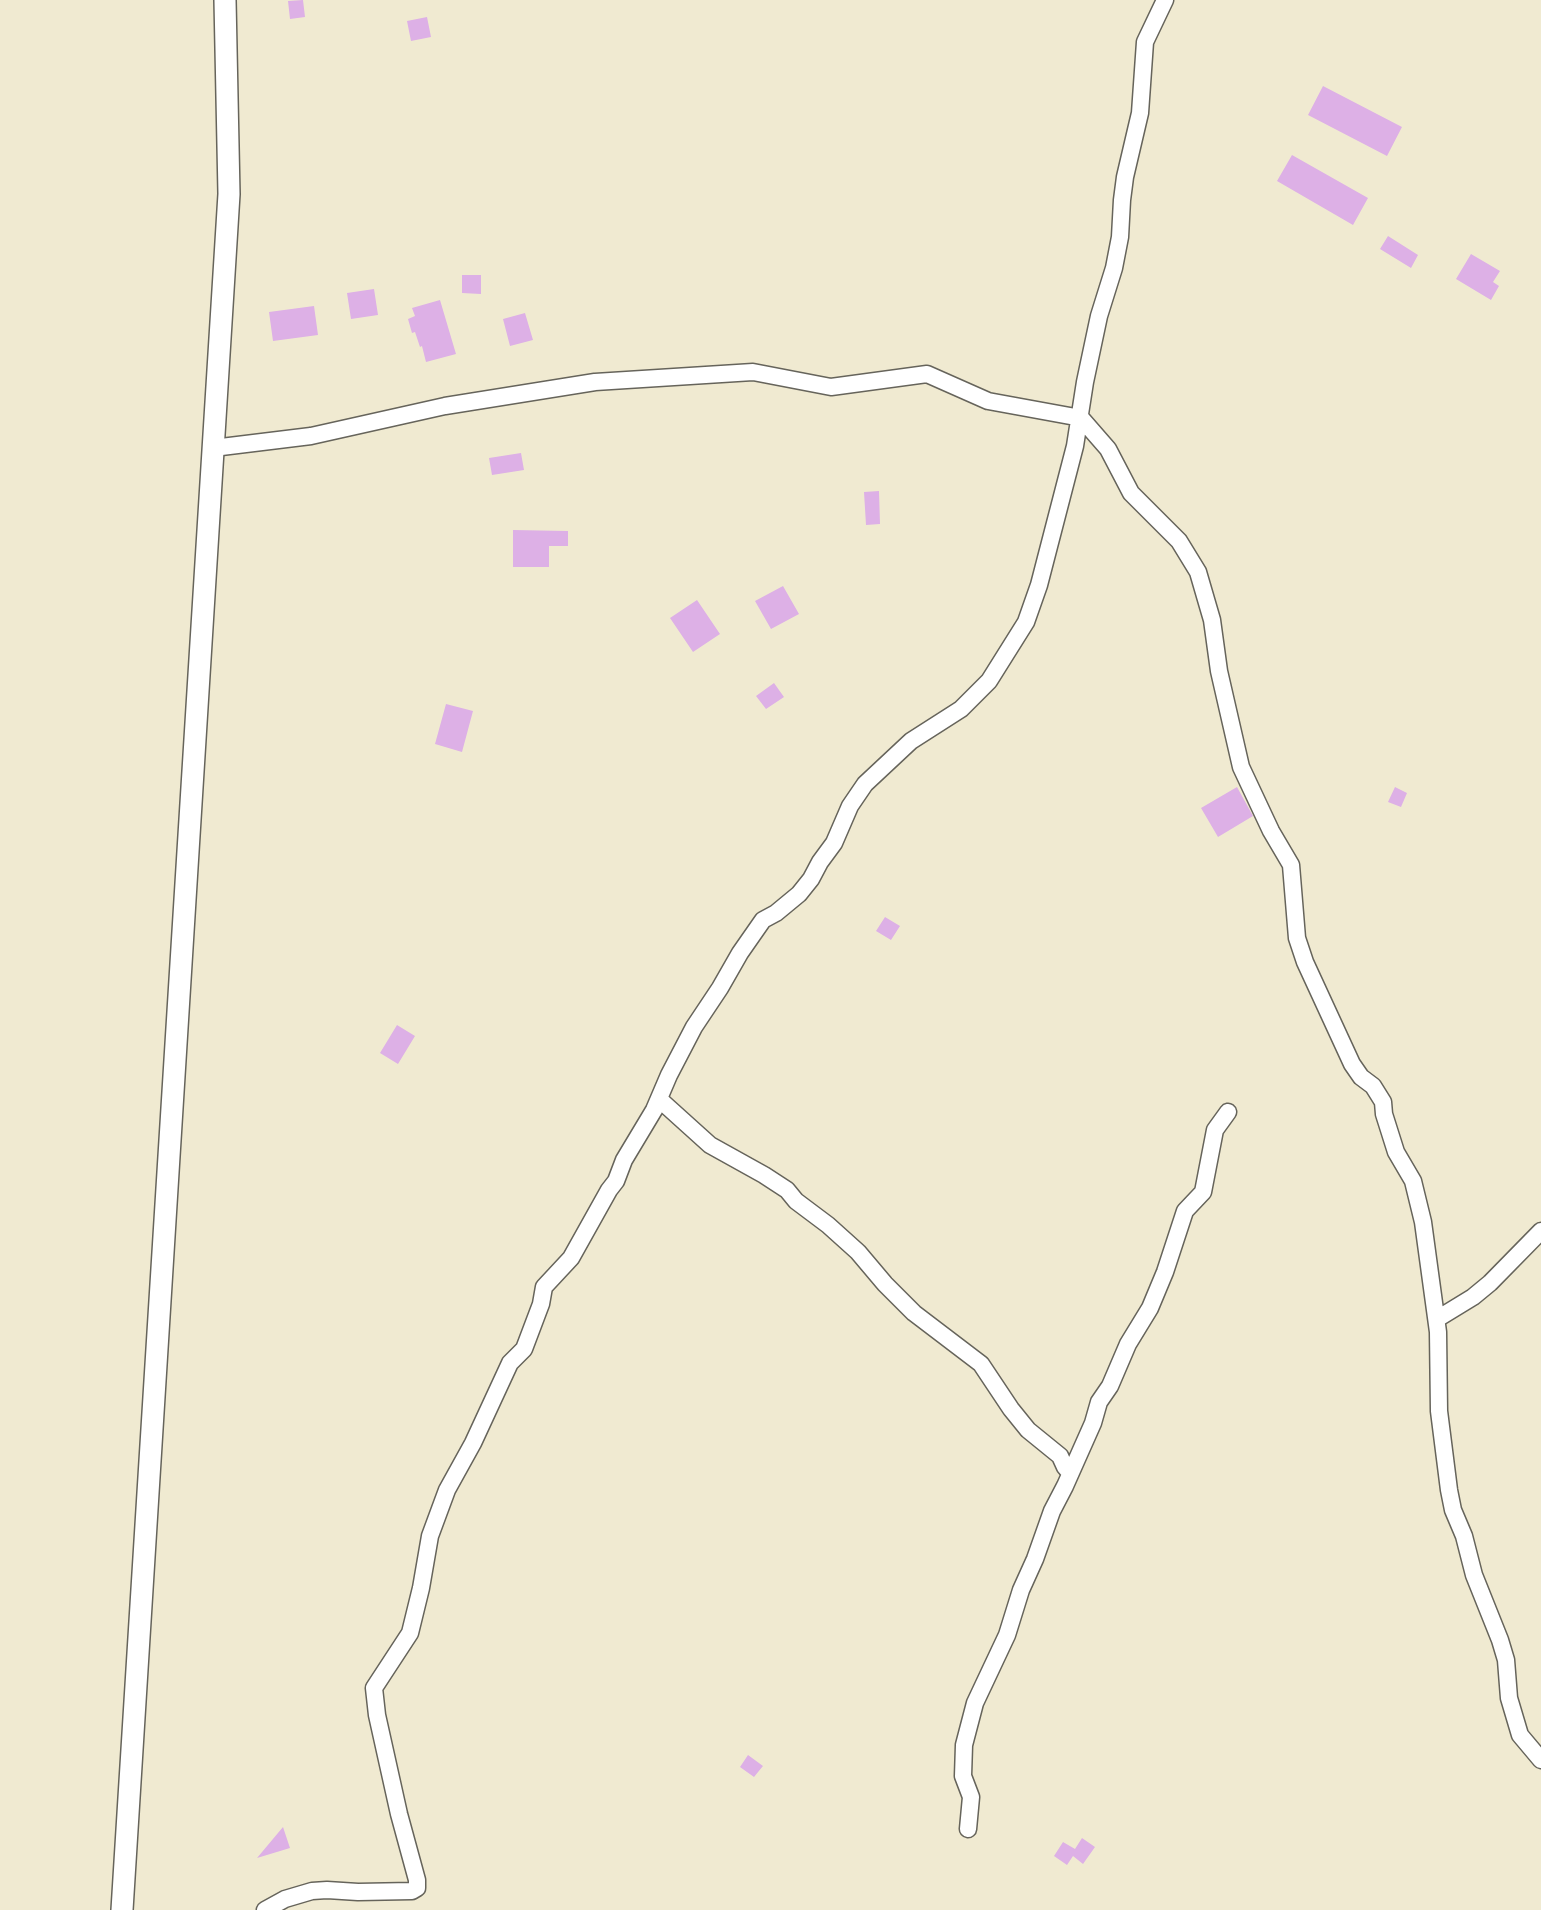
<!DOCTYPE html>
<style>
body{margin:0}
canvas{display:block;background:#f0ead1}
</style>
<canvas width="1541" height="1910"></canvas>
<script>
const ctx = document.querySelector('canvas').getContext('2d');
ctx.lineJoin = 'round';
function fill(path, color) { ctx.fillStyle = color; ctx.fill(path, 'evenodd'); }
const poly = rows => new Path2D(rows.map(r => 'M' + r).join(''));
function stroke(path, color, width, dash) { ctx.strokeStyle = color; ctx.lineWidth = width; ctx.lineCap = dash ? 'butt' : 'round'; ctx.setLineDash(dash || []); ctx.stroke(path); }
fill(poly([
 [303,0,305,17,290,19,288,1],
 [427,17,431,37,411,41,407,21],
 [1323,86,1402,127,1387,156,1308,115],
 [1292,155,1368,198,1353,225,1277,181],
 [1388,236,1418,255,1411,268,1380,249],
 [1471,254,1500,271,1493,282,1499,286,1491,300,1456,279],
 [462,275,481,275,481,294,462,293],
 [374,289,378,315,351,319,347,293],
 [440,300,456,354,426,362,422,346,420,347,415,332,412,333,408,319,415,316,412,308],
 [314,306,318,335,273,341,269,312],
 [525,313,533,340,510,346,503,319],
 [521,453,524,470,492,475,489,458],
 [879,491,880,524,866,525,864,492],
 [513,530,568,531,568,546,549,546,549,567,513,567],
 [783,586,799,614,771,629,755,601],
 [697,600,720,634,693,652,670,618],
 [774,683,784,697,766,709,756,696],
 [446,704,473,711,462,752,435,744],
 [1237,787,1253,816,1218,837,1201,808],
 [1395,787,1407,793,1401,807,1388,802],
 [885,917,900,926,891,940,876,931],
 [397,1025,415,1036,398,1064,380,1053],
 [748,1755,763,1766,754,1777,740,1767],
 [283,1827,290,1848,257,1858],
 [1082,1838,1095,1847,1083,1864,1073,1856,1067,1865,1054,1856,1063,1842,1075,1849]
]), '#ddb0e6');
const minor = poly([
 [213,448,311,436,445,406,595,382,753,372,831,387,927,374,988,401,1081,418,1108,449,1131,493,1179,541,1198,572,1212,620,1219,671,1241,767,1271,831,1291,865,1297,938,1305,962,1352,1064,1361,1077,1373,1086,1383,1102,1384,1114,1396,1152,1413,1181,1423,1222,1438,1332,1439,1411,1449,1490,1453,1510,1464,1536,1474,1575,1500,1640,1506,1660,1509,1698,1520,1735,1541,1760],
 [659,1099,710,1145,764,1175,787,1190,796,1201,828,1225,858,1252,885,1284,914,1313,981,1364,1011,1409,1028,1430,1060,1456,1065,1467,1070,1473],
 [1437,1319,1473,1297,1490,1283,1541,1231],
 [968,1829,971,1797,963,1776,964,1745,975,1703,1007,1635,1021,1590,1035,1559,1052,1511,1065,1486,1093,1423,1099,1402,1110,1386,1128,1344,1150,1308,1165,1272,1185,1211,1203,1192,1215,1130,1228,1112],
 [265,1910,285,1899,312,1891,327,1890,358,1892,412,1891,417,1888,417,1880,399,1814,377,1715,374,1688,410,1633,421,1588,430,1536,447,1490,473,1443,510,1363,524,1349,541,1304,544,1287,571,1258,609,1190,616,1181,624,1160,654,1110,669,1075,694,1027,720,988,740,953,763,920,776,913,799,894,811,879,820,862,834,843,850,806,865,784,911,741,961,709,989,681,1026,622,1039,585,1075,446,1085,382,1099,316,1114,268,1120,237,1122,200,1125,177,1140,113,1145,42,1165,0]
]);
const tertiary = poly([
 [122,1910,229,194,225,0]
]);
stroke(minor, '#66645b', 19);
stroke(tertiary, '#66645b', 24);
stroke(minor, '#fff', 16);
stroke(tertiary, '#fff', 21);
</script>
